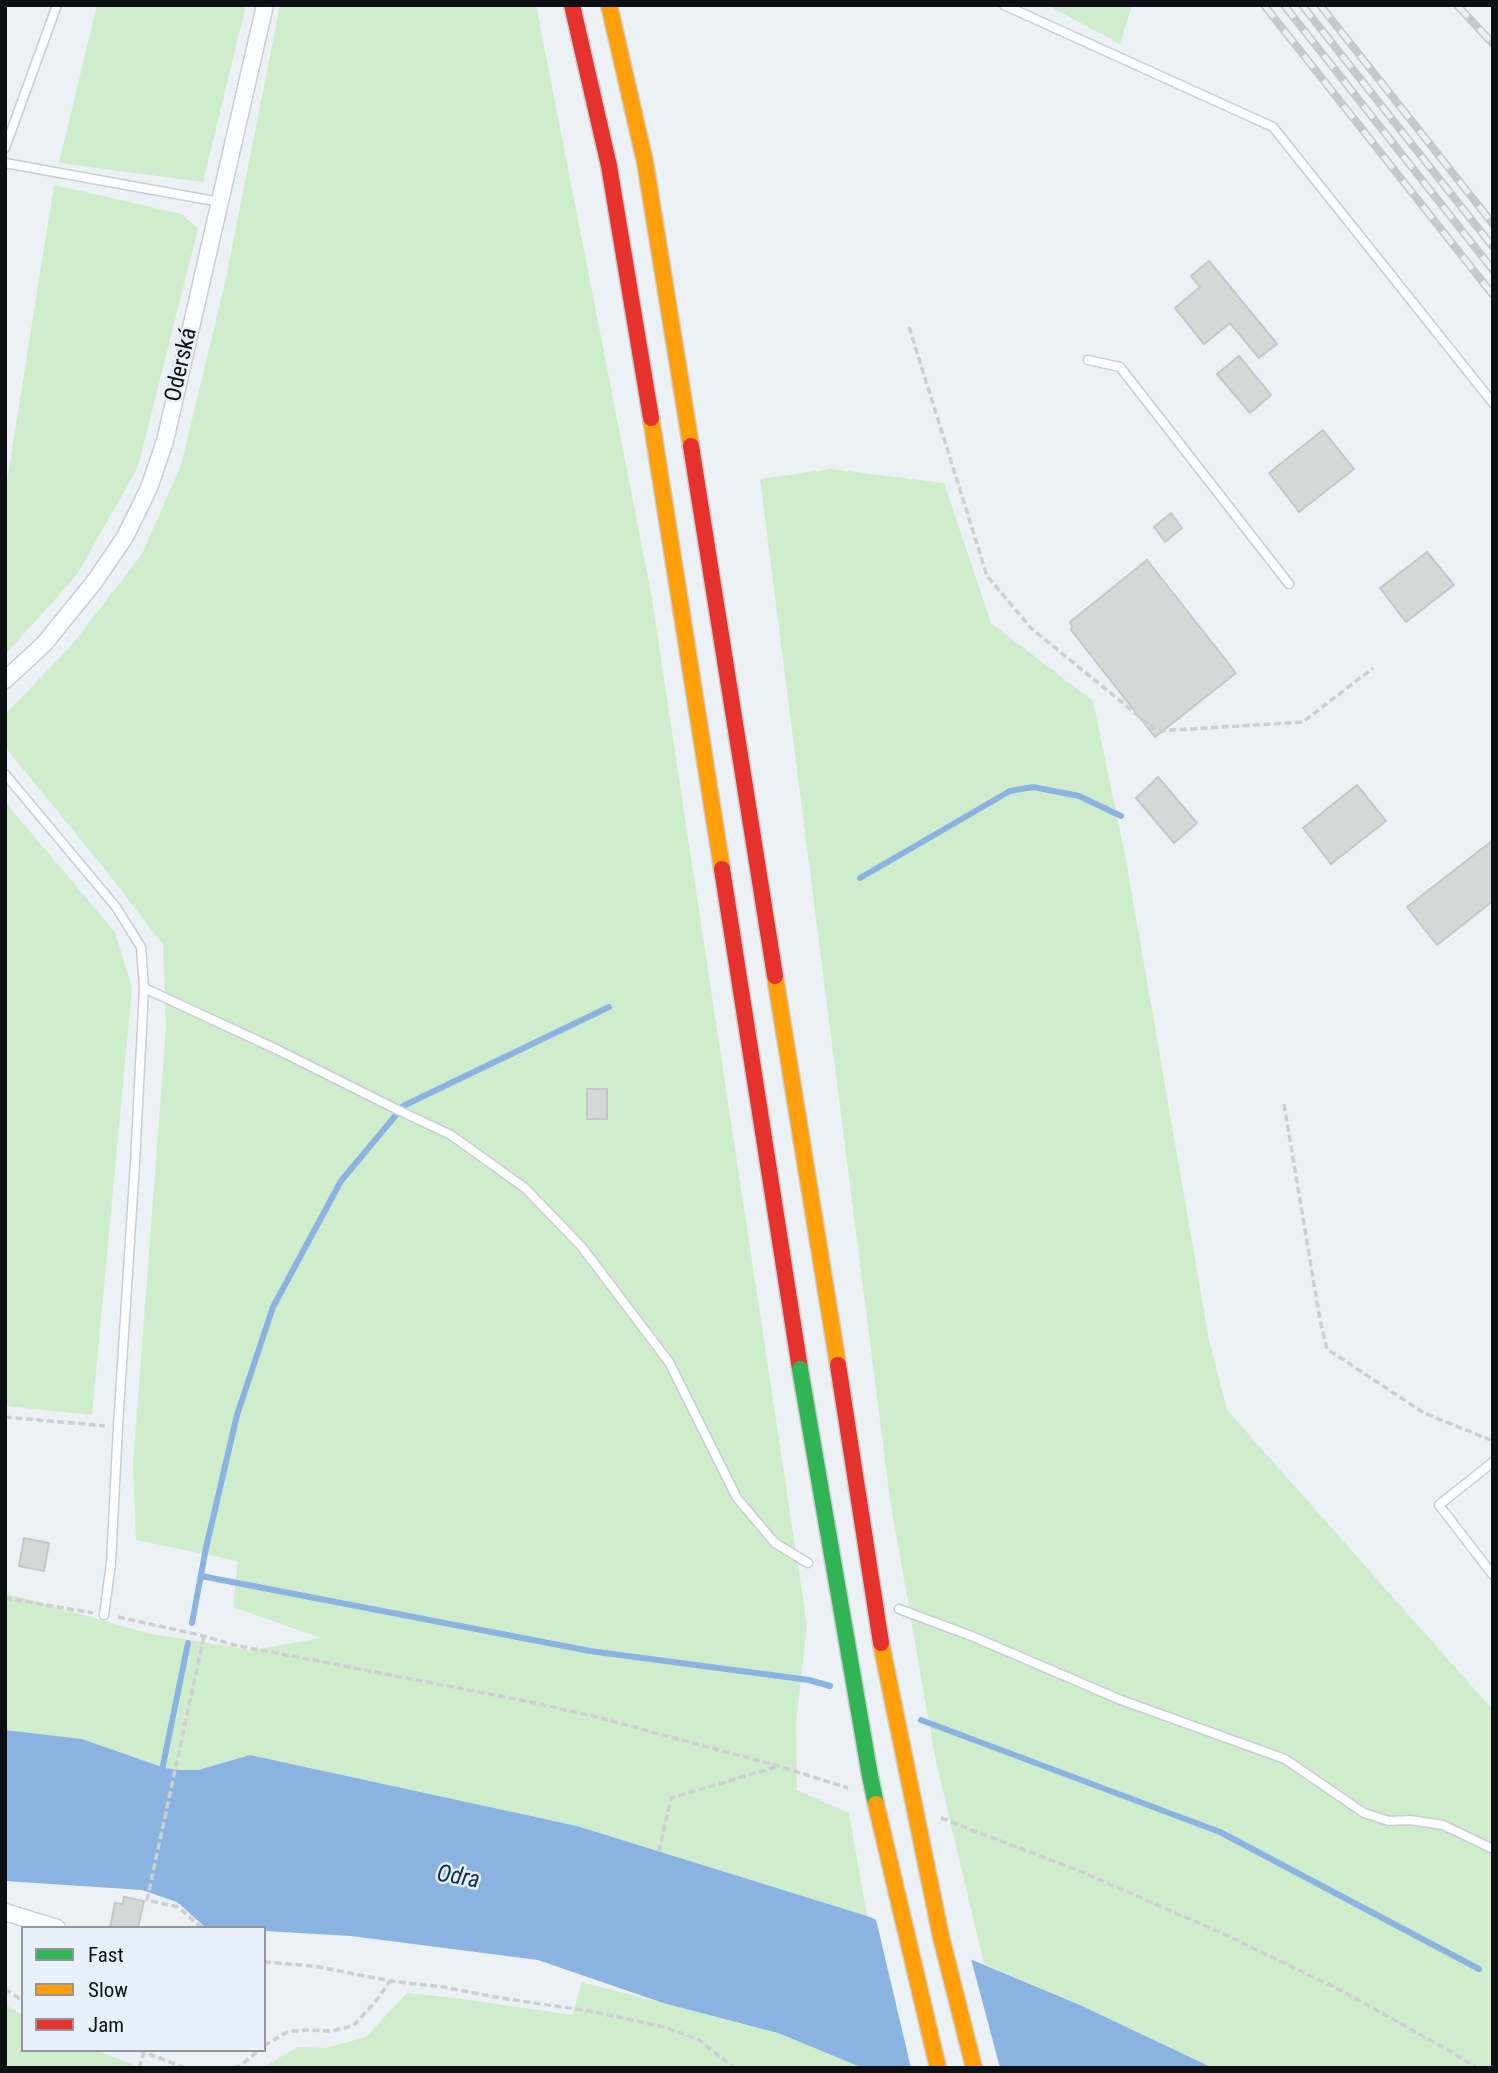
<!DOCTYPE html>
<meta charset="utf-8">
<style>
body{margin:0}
#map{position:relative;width:1498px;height:2073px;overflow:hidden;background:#ecf1f5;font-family:"Roboto Condensed",sans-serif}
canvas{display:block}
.frame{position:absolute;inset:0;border:7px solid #0d1013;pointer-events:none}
.legend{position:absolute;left:21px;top:1926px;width:245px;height:126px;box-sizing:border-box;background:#e8f1f9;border:2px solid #90979d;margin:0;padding:9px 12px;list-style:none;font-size:21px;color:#0d1013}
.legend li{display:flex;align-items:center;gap:14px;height:35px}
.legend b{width:35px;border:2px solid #90979d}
</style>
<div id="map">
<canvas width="1498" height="2073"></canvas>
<div class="frame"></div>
<ul class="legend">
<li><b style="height:9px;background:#30b455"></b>Fast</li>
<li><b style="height:9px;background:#ff9f0a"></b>Slow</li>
<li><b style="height:9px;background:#e5322d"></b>Jam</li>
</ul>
</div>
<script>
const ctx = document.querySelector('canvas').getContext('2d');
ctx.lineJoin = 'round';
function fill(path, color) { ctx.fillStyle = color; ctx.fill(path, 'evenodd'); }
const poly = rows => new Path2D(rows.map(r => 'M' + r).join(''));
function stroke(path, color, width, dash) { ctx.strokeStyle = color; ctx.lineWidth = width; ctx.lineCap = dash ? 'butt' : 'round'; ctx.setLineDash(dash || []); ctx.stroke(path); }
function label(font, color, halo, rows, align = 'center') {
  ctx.font = font + ' "Roboto Condensed",sans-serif'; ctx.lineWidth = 5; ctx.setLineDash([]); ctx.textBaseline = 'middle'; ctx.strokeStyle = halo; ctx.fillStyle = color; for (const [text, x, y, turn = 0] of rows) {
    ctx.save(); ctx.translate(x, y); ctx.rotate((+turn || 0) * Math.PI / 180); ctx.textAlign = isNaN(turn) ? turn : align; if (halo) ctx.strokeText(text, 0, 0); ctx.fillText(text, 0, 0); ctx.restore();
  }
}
fill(poly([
 [97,5,246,5,203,182,59,163],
 [280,5,536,5,651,593,807,1625,796,1723,797,1790,849,1813,867,1916,577,1826,250,1755,198,1770,179,1770,165,1768,82,1739,5,1730,5,1593,151,1634,251,1650,321,1638,233,1607,238,1561,136,1540,133,1464,166,1028,163,945,108,873,5,747,5,714,71,646,142,554,181,465,225,283],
 [1047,5,1132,5,1120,44],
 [54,185,182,214,198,229,138,467,76,576,5,655,5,494],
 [831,469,944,483,991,623,1093,701,1126,860,1209,1340,1227,1410,1493,1710,1493,2068,1213,2068,1080,2005,984,1964,935,1757,890,1499,760,479],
 [5,802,115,932,132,988,92,1415,5,1406],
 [582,1982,778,2033,863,2068,262,2068,297,2047,326,2048,366,2037,407,1993,455,1998,572,2015],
 [5,2005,23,2015,23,2050,96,2050,142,2068,5,2068]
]), '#cfedcc');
fill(poly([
 [5,1730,82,1739,165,1768,179,1770,198,1770,250,1755,577,1826,867,1916,1080,2005,1213,2068,863,2068,778,2033,663,2003,538,1960,351,1936,264,1931,264,1928,206,1928,177,1902,142,1890,5,1881]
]), '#8bb3e1');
fill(poly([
 [875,1915,970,1955,1000,2068,911,2068]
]), '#ecf1f5');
stroke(poly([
 [860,878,1010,791,1033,787,1079,796,1121,816],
 [403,1106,609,1007],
 [201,1576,590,1651,809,1680,830,1686],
 [192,1623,206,1548,237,1415,273,1307,341,1181,396,1115],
 [921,1720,1220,1832,1479,1969],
 [161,1775,188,1643]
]), '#8bb3e1', 6);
const building = poly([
 [1209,261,1277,344,1259,358,1230,323,1204,344,1175,308,1200,287,1191,276,1209,261],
 [1239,356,1271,395,1250,413,1217,374,1239,356],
 [1323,430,1354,469,1299,512,1269,473,1323,430],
 [1171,513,1182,528,1165,542,1154,527,1171,513],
 [1427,552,1454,585,1406,622,1380,588,1427,552],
 [1147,560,1236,673,1155,737,1071,630,1072,627,1070,622,1147,560],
 [1158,777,1197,823,1174,843,1136,798,1158,777],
 [1357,785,1386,821,1331,864,1303,828,1357,785],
 [1493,840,1493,901,1437,945,1407,907,1493,840],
 [587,1089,607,1089,607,1119,587,1119,587,1089],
 [24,1538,49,1543,44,1571,19,1566,24,1538],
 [124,1897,144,1901,138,1928,110,1928,115,1903,123,1904,124,1897]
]);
fill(building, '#d6d8d8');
stroke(building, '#c6c7c7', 2);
const lane = poly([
 [1004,5,1273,127,1493,403],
 [5,148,57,5],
 [5,163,220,202],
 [1088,360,1120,367,1289,584],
 [5,774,116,907,141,947,144,988,135,1163,118,1426,111,1563,104,1615],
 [144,988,278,1050,400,1111,451,1135,525,1188,581,1246,669,1362,737,1498,775,1543,808,1563],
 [1493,1462,1439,1505,1493,1575],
 [899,1609,974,1637,1121,1700,1285,1759,1364,1813,1389,1821,1410,1820,1443,1825,1493,1849]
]);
const street = poly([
 [5,680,44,644,95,581,125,537,149,488,165,441,265,5],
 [5,1912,57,1928]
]);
const slow = poly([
 [609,5,645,162,691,446],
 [651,418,722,869],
 [775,976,838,1365]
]);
const jam = poly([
 [572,5,609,166,651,418],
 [691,446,775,976],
 [722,869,800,1369]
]);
stroke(lane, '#caced1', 11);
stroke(street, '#caced1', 19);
stroke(slow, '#cccfd0', 19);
stroke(jam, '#cccfd0', 19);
stroke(poly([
 [909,327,987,576,1031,628,1157,731,1303,722,1373,668],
 [1284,1104,1320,1320,1327,1349,1424,1413,1493,1441],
 [5,1417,105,1426],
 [5,1598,93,1613],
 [118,1617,204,1636,234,1645,526,1701,601,1718,778,1766,848,1788],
 [941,1818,1082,1872,1226,1935,1340,1990,1450,2051,1477,2068],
 [659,1852,671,1798,776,1767],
 [202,1928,178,1907,147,1900,204,1636],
 [264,1962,314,1966,390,1981,443,1987,500,1998,590,2011,663,2027,698,2039,734,2068],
 [5,1989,23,2001],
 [264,2046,287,2032,306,2030,331,2031,353,2026,376,2001,390,1981],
 [139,2050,185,2068],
 [139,2068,144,2052],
 [234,2068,240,2066,259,2050]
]), '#cecfd0', 3.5, [7, 3.5]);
stroke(lane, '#fcfdfe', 8);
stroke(street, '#fcfdfe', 16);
stroke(slow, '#ff9f0a', 16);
stroke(jam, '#e5322d', 16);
const rail = poly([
 [1264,5,1493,295],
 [1284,5,1493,270],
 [1302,5,1493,247],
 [1320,5,1493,224],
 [1457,5,1493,44]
]);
stroke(rail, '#c7c8ca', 8);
stroke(rail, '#e8f1f9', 5, [16]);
const fastBridge = poly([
 [800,1369,870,1776,876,1804]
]);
const slowBridge = poly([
 [881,1643,941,1937,974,2068],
 [876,1804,938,2068]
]);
const jamBridge = poly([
 [838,1365,881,1643]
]);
stroke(fastBridge, '#cccfd0', 19, []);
stroke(slowBridge, '#cccfd0', 19, []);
stroke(jamBridge, '#cccfd0', 19, []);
stroke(fastBridge, '#30b455', 16);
stroke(slowBridge, '#ff9f0a', 16);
stroke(jamBridge, '#e5322d', 16);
label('23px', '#0d1013', '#e8f1f9', [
 ["Oderská",182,365,-77]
]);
label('italic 24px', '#083059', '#e8f1f9', [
 ["Odra",458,1878,10]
]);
</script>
